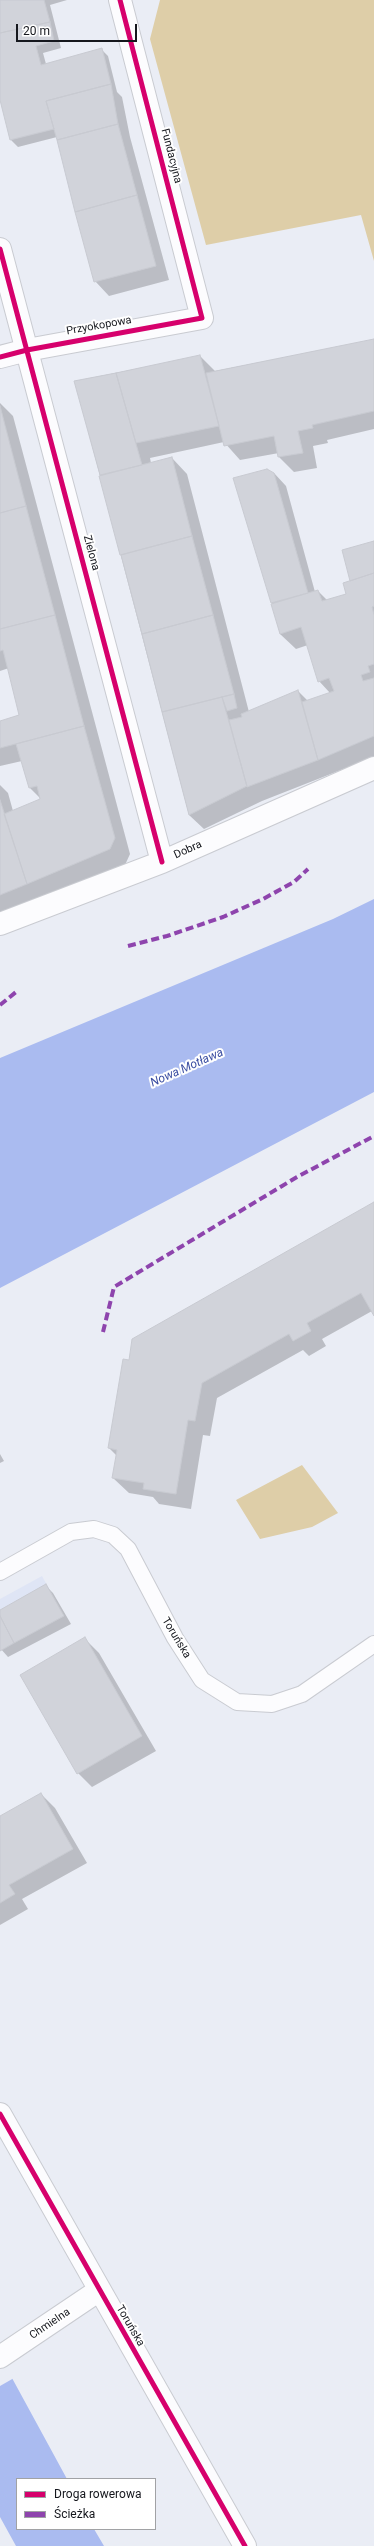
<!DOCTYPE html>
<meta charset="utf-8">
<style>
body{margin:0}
#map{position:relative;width:374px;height:2546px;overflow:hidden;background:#eaedf5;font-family:Roboto,sans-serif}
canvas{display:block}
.legend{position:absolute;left:16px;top:2478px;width:140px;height:52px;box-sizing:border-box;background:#fff;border:1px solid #a1a2a5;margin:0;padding:5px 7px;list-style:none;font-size:12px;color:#15171d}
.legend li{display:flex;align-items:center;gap:8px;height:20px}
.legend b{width:20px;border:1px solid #a1a2a5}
.scale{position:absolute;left:16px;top:24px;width:121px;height:18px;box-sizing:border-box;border:2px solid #15171d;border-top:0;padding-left:5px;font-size:12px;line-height:14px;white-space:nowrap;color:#15171d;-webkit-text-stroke:3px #fff;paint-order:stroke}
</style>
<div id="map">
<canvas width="374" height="2546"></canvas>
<ul class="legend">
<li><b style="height:5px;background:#d6006c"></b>Droga rowerowa</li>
<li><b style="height:5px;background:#8e44ad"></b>Ścieżka</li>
</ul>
<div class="scale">20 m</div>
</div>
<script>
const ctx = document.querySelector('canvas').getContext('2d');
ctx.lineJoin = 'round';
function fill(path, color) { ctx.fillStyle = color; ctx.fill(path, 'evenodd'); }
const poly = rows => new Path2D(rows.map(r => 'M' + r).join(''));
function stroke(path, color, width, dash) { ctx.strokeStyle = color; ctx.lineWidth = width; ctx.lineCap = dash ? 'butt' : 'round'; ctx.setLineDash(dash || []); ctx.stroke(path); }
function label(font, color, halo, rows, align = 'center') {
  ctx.font = font + ' Roboto,sans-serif'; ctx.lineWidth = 4; ctx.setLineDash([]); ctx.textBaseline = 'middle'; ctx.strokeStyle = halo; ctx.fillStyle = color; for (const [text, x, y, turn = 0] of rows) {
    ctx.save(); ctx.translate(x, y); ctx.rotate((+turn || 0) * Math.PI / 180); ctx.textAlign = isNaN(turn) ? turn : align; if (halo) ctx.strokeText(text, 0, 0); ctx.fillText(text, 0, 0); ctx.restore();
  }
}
fill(poly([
 [42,1576,64,1616,0,1650,0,1599]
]), '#dfe5f5');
fill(poly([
 [160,0,374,0,374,261,361,215,206,245,150,39],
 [302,1465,338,1513,312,1527,260,1539,236,1500]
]), '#decea8');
fill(poly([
 [374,899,374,1092,0,1288,0,1058,333,919],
 [0,2356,67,2479,17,2479,17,2529,94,2529,104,2546,16,2546,0,2517]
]), '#aabbf0');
fill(poly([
 [0,2354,14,2378,0,2386]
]), '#eaedf5');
fill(poly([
 [0,0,67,0,50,5,61,48,43,53,46,64,101,49,108,56,117,92,122,97,130,137,169,280,109,296,95,281,57,137,18,147,11,140,0,98],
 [374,340,374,429,327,440,328,443,313,446,317,468,294,472,279,457,279,453,240,460,224,442,150,458,151,463,172,458,187,474,249,712,298,691,308,701,330,693,319,681,308,645,296,649,280,634,272,603,274,473,286,486,315,592,318,591,327,600,348,594,351,581,374,542,374,757,262,801,204,829,189,815,75,381,200,356,215,371],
 [0,403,13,416,130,854,125,865,0,916,0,785,8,793,13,811,42,800,29,787,22,761,0,766,0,722,20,715,9,668,0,671],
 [374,1204,374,1314,372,1311,322,1339,326,1346,309,1356,303,1350,217,1398,210,1436,203,1435,191,1509,159,1504,153,1497,129,1493,113,1478,117,1456,109,1448,129,1361],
 [0,1454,4,1461,0,1463],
 [46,1586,53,1593,71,1624,8,1657,0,1648,0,1611],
 [85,1639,99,1653,156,1751,92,1787,78,1773],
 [41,1794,55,1808,87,1863,22,1899,28,1909,0,1925,0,1817]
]), '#0003');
const building = poly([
 [0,0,44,0,50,22,0,33,0,0],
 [50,22,54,41,36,46,41,65,102,48,111,84,46,101,54,129,10,140,0,100,0,33,50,22],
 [111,84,118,124,57,140,46,101,111,84],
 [118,124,137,195,75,212,57,140,118,124],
 [137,195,156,266,94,282,75,212,137,195],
 [374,339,374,411,312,425,313,428,298,431,303,453,278,457,274,436,224,446,206,373,374,339],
 [200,355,219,426,136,443,116,373,200,355],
 [116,373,142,465,100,475,74,381,116,373],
 [0,406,26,506,0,513,0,406],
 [172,457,192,536,120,555,99,476,172,457],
 [267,469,274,473,308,593,271,603,233,478,267,469],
 [26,506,55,615,0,629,0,513,26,506],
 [192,536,213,615,142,634,121,555,192,536],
 [374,541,374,573,350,581,342,550,374,541],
 [374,573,374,606,372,607,374,615,374,664,368,666,370,672,361,675,363,681,374,678,374,736,318,760,302,702,334,691,329,678,318,682,301,627,280,634,271,604,318,590,322,601,346,594,343,583,374,573],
 [55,615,84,726,0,748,0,721,19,715,3,650,0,651,0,629,55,615],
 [213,615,234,694,162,712,142,634,213,615],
 [298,690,318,760,247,787,229,720,242,717,241,714,298,690],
 [234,694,237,708,227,711,222,697,234,694],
 [222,697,247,786,189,815,162,712,222,697],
 [84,726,115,838,110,849,27,884,4,814,40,799,37,786,29,788,16,744,84,726],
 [0,800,27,884,0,895,0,800],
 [374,1202,374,1316,361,1293,307,1323,311,1331,293,1341,289,1334,202,1383,195,1421,188,1420,176,1494,143,1489,144,1483,112,1478,117,1450,108,1448,123,1359,129,1360,132,1339,374,1202],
 [46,1584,64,1616,14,1643,0,1616,0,1610,46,1584],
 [0,1616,14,1643,0,1651,0,1616],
 [85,1637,142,1736,77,1774,20,1675,85,1637],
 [41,1793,73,1849,9,1885,15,1894,0,1903,0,1816,41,1793]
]);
fill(building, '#d1d3da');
stroke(building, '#c8cad1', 1);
const service = poly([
 [0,1572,71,1532,94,1529,113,1535,128,1549,175,1638,202,1680,237,1702,272,1704,302,1694,374,1644]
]);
const minor = poly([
 [0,249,162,862],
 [0,357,27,350,202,318,120,0],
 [0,924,162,862,374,768],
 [0,2357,98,2291]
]);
const tertiary = poly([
 [0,2114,245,2546]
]);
stroke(service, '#c9cbd1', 18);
stroke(minor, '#c9cbd1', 24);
stroke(tertiary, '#c9cbd1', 24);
stroke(service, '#fcfcfe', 16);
stroke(minor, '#fcfcfe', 22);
stroke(tertiary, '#fcfcfe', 22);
stroke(poly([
 [128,946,167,936,223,917,263,899,294,882,308,869],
 [0,1005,16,992],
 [103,1332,114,1287,297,1177,374,1136]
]), '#8e44ad', 4, [8, 4]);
stroke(poly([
 [0,249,162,862],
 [0,357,27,350,202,318,120,0],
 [0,2114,245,2546]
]), '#d6006c', 5);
label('11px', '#15171d', '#fff', [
 ["Fundacyjna",171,156,76],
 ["Przyokopowa",99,326,-10],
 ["Zielona",91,553,75],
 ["Dobra",188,850,-24],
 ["Toruńska",176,1638,59],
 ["Chmielna",50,2324,-34],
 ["Toruńska",130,2326,60]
]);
label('italic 12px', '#3b4ea2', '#fff', [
 ["Nowa Motława",187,1068,-24]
]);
</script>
